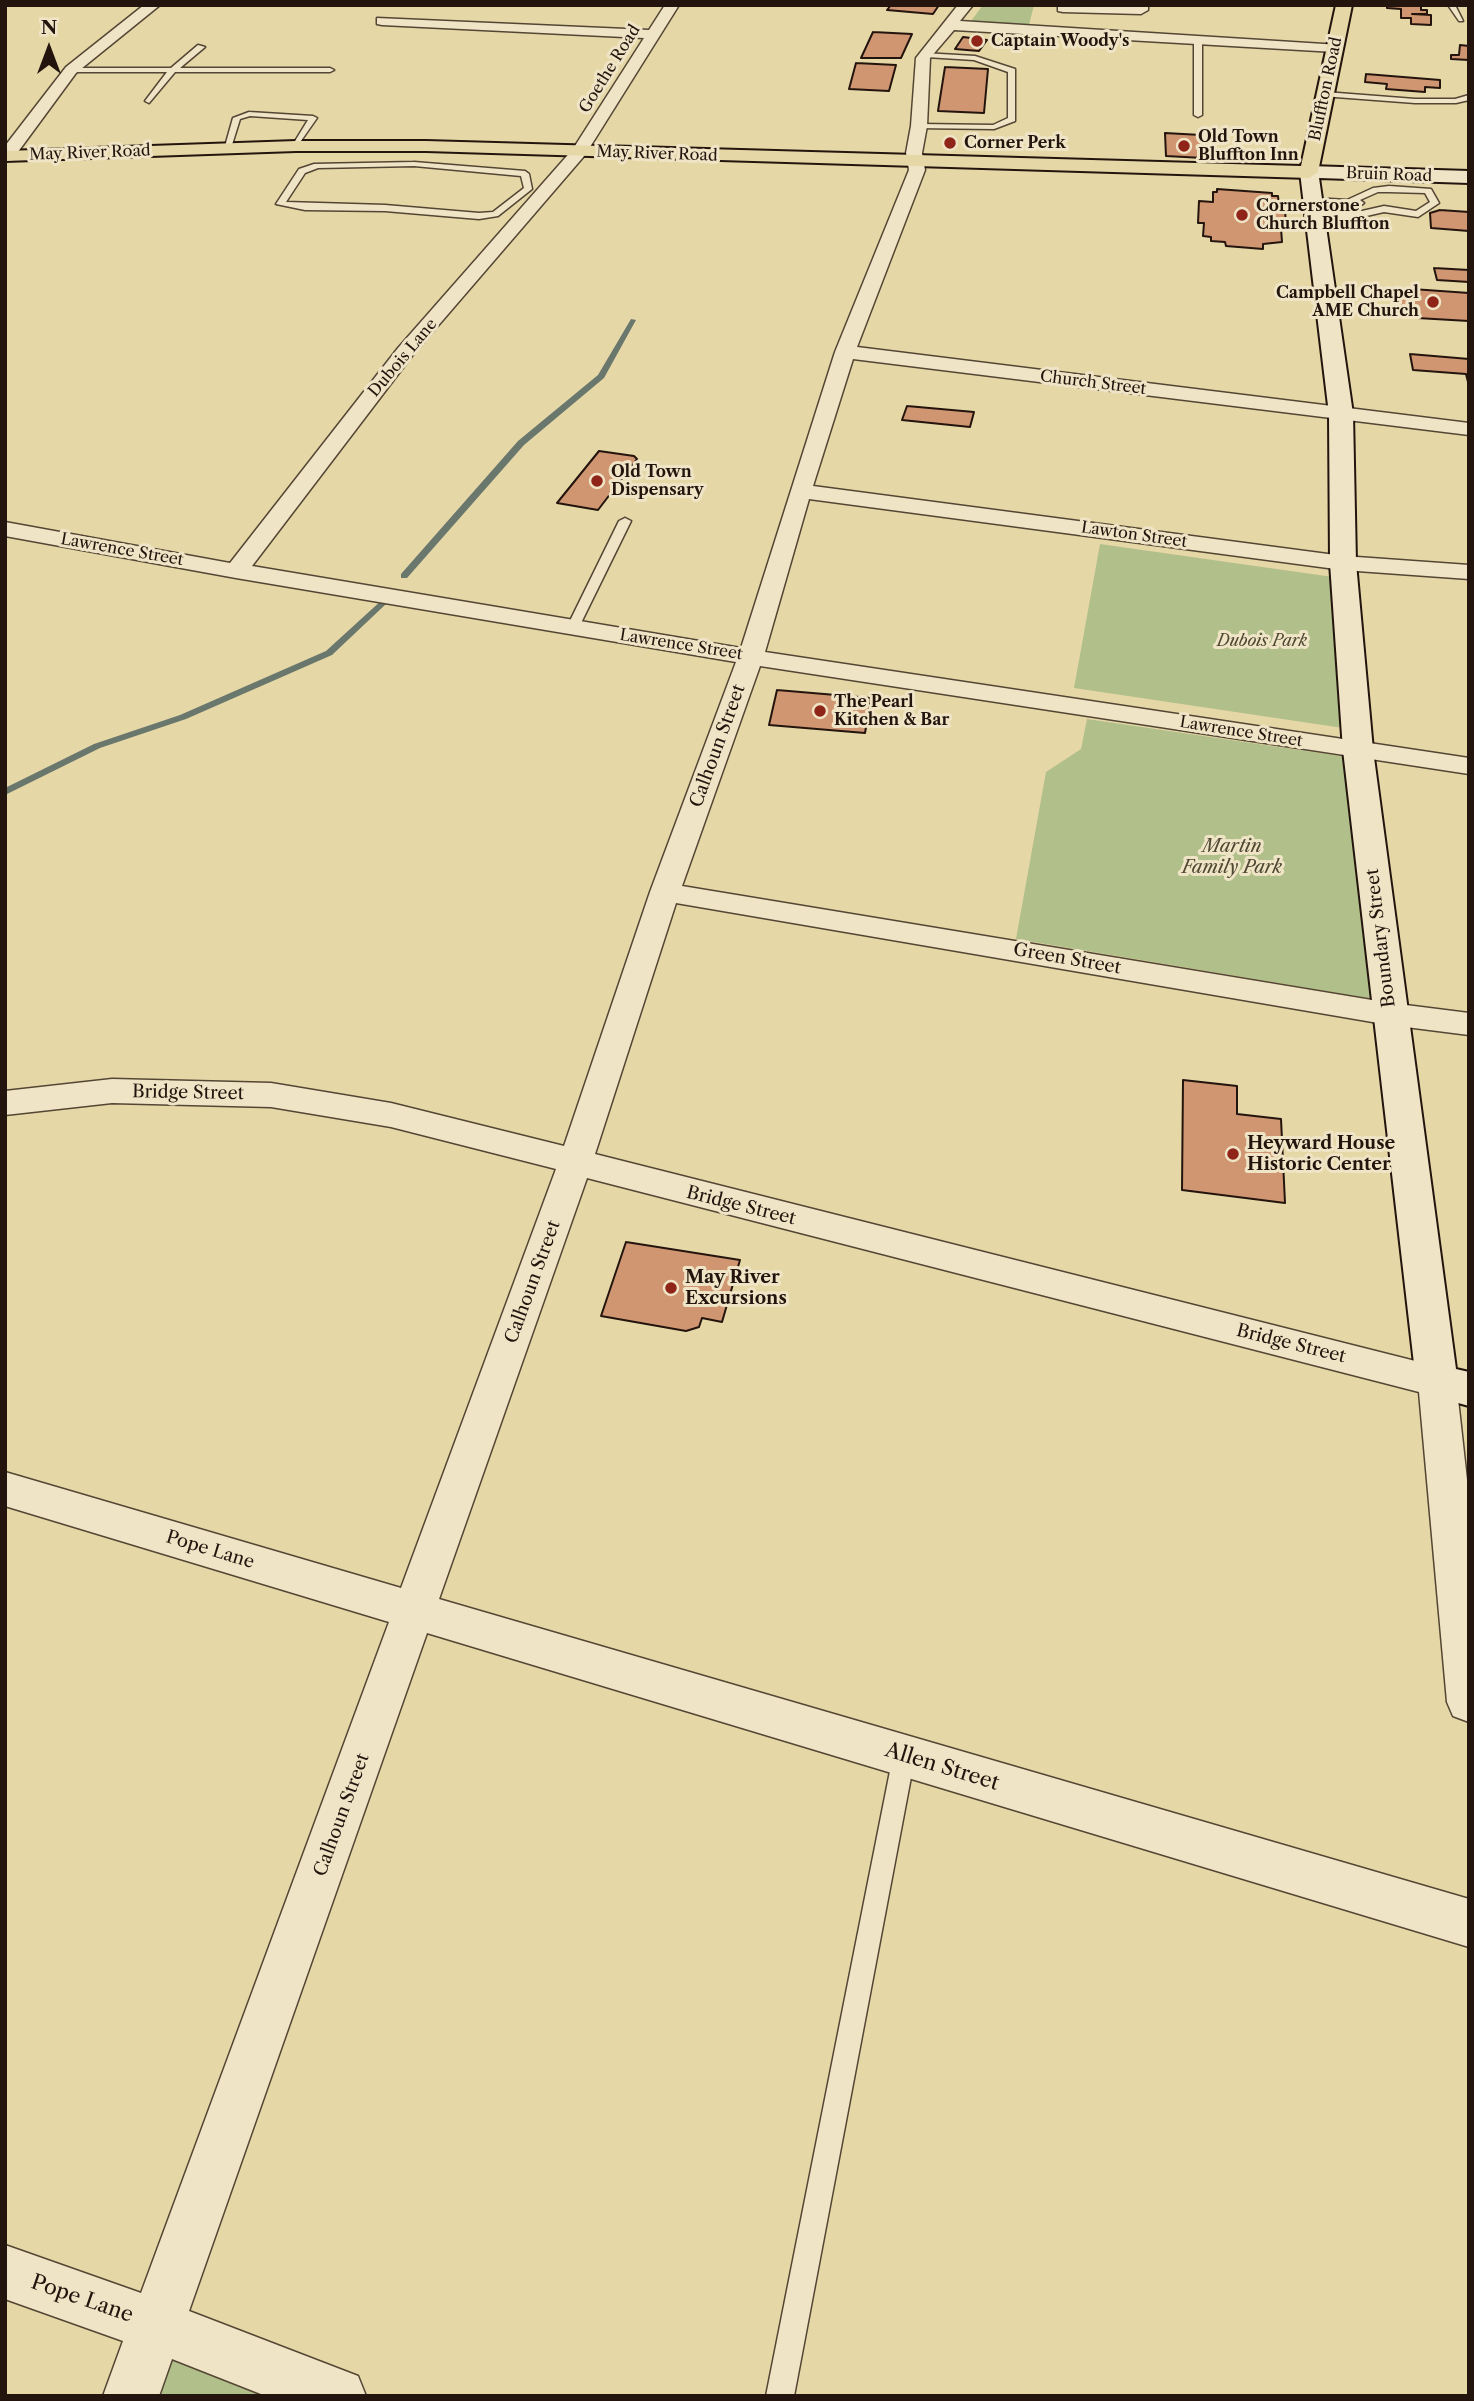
<!DOCTYPE html>
<style>
body{margin:0}
#map{position:relative;width:1474px;height:2401px;overflow:hidden;background:#e6d7a7;font-family:"Libre Caslon Text",serif}
canvas{display:block}
.frame{position:absolute;inset:0;border:7px solid #23150e;pointer-events:none}
.north{position:absolute;left:14px;top:14px;width:70px;height:70px;-webkit-text-stroke:5px #efe5c6;paint-order:stroke;rotate:0deg;font-size:19px;font-weight:700;line-height:28px;text-align:center;color:#23150e}
.north::after{content:'';display:block;margin:auto;width:24px;height:32px;background:#23150e;clip-path:polygon(50% 0,100% 100%,50% 72%,0 100%)}
</style>
<div id="map">
<canvas width="1474" height="2401"></canvas>
<div class="frame"></div>
<div class="north">N</div>
</div>
<script>
const ctx = document.querySelector('canvas').getContext('2d');
ctx.lineJoin = 'round';
function fill(path, color) { ctx.fillStyle = color; ctx.fill(path, 'evenodd'); }
const poly = rows => new Path2D(rows.map(r => 'M' + r).join(''));
function stroke(path, color, width, dash) { ctx.strokeStyle = color; ctx.lineWidth = width; ctx.lineCap = dash ? 'butt' : 'round'; ctx.setLineDash(dash || []); ctx.stroke(path); }
function label(font, color, halo, rows, align = 'center') {
  ctx.font = font + ' "Libre Caslon Text",serif'; ctx.lineWidth = 6; ctx.setLineDash([]); ctx.textBaseline = 'middle'; ctx.strokeStyle = halo; ctx.fillStyle = color; for (const [text, x, y, turn = 0] of rows) {
    ctx.save(); ctx.translate(x, y); ctx.rotate((+turn || 0) * Math.PI / 180); ctx.textAlign = isNaN(turn) ? turn : align; if (halo) ctx.strokeText(text, 0, 0); ctx.fillText(text, 0, 0); ctx.restore();
  }
}
fill(poly([
 [983,5,1034,5,1029,25,971,21],
 [1100,544,1340,578,1343,728,1074,688],
 [1087,719,1347,757,1374,999,1016,939,1046,772,1081,749],
 [172,2353,281,2396,155,2396]
]), '#b1bf8a');
fill(poly([
 [631,319,636,320,604,378,524,445,407,578,401,578,401,574,518,441,598,375,631,319],
 [383,599,387,602,386,604,332,655,186,719,100,748,5,795,5,788,94,744,180,715,326,651,383,599]
]), '#69776d');
const building = poly([
 [891,5,939,5,933,14,887,10,891,5],
 [1387,5,1421,5,1421,10,1427,10,1427,14,1412,14,1431,15,1431,25,1411,24,1411,18,1401,18,1401,9,1387,8,1387,5],
 [873,32,912,34,901,58,861,58,873,32],
 [963,37,987,40,979,51,955,49,963,37],
 [1460,45,1469,46,1469,60,1451,59,1451,55,1459,55,1460,45],
 [856,63,896,65,889,91,849,89,856,63],
 [945,67,988,69,984,113,938,111,945,67],
 [1366,74,1440,80,1440,88,1425,87,1425,92,1386,89,1387,84,1365,82,1366,74],
 [1165,133,1201,135,1203,158,1166,156,1165,133],
 [1217,189,1272,193,1272,196,1278,196,1279,206,1285,207,1286,229,1281,228,1282,242,1263,244,1263,249,1226,246,1225,242,1211,241,1211,237,1203,236,1204,223,1198,223,1199,201,1213,202,1213,192,1217,192,1217,189],
 [1440,210,1469,212,1469,231,1431,228,1430,213,1440,210],
 [1434,268,1469,270,1469,282,1437,280,1434,268],
 [1412,289,1469,293,1469,321,1417,318,1416,314,1409,314,1408,310,1399,309,1397,295,1406,295,1405,292,1413,292,1412,289],
 [1410,354,1469,359,1469,386,1466,374,1413,370,1410,354],
 [907,406,974,412,970,427,902,420,907,406],
 [599,451,634,456,637,459,598,510,557,503,599,451],
 [777,690,871,698,865,733,769,725,777,690],
 [1183,1080,1237,1086,1237,1114,1281,1119,1285,1203,1182,1190,1183,1080],
 [626,1242,740,1260,722,1322,702,1318,699,1327,686,1331,601,1316,626,1242]
]);
fill(building, '#d09672');
stroke(building, '#23150e', 2);
const lane = poly([
 [1448,5,1455,5,1463,21,1459,21,1448,5],
 [1198,38,1202,40,1202,115,1198,117,1194,115,1194,40,1198,38],
 [198,45,205,47,180,68,330,68,334,70,330,72,175,72,149,103,145,101,167,72,71,72,67,70,71,68,171,68,198,45],
 [923,53,975,56,1015,69,1015,121,994,129,916,128,919,124,993,125,1008,118,1008,72,974,60,926,57,923,53],
 [1325,92,1415,99,1455,99,1469,95,1469,100,1456,103,1415,103,1322,96,1325,92],
 [249,112,313,116,317,118,296,148,292,146,308,120,250,116,240,119,231,148,224,150,233,118,249,112],
 [414,162,525,171,529,174,532,189,498,216,479,219,385,211,305,210,276,204,299,169,314,164,414,162],
 [414,166,521,176,524,188,493,212,479,213,385,205,286,202,305,173,318,168,414,166],
 [1389,186,1431,189,1439,203,1418,217,1384,212,1362,217,1315,218,1311,215,1315,212,1362,211,1384,206,1416,211,1430,202,1425,193,1389,192,1378,192,1360,200,1364,203,1360,206,1313,204,1309,201,1313,198,1347,200,1373,188,1389,186],
 [625,518,631,521,579,627,577,630,569,630,567,627,619,521,625,518],
 [904,1745,912,1748,915,1756,794,2396,766,2396,893,1756,896,1748,904,1745]
]);
const street = poly([
 [144,5,160,5,76,73,12,160,5,161,5,146,66,67,144,5],
 [665,5,679,5,585,155,412,356,252,566,741,648,835,352,909,170,906,153,911,126,916,58,958,5,973,5,960,21,1340,45,1342,48,1340,51,1335,52,954,30,930,58,927,126,922,153,925,170,857,347,1469,423,1469,435,853,359,813,486,1343,556,1469,565,1469,579,1343,570,809,499,765,652,1469,758,1469,774,760,666,682,886,1390,1003,1469,1013,1469,1035,1390,1025,676,903,595,1154,1451,1370,1456,1381,1469,1498,1469,1722,1453,1716,1447,1702,1419,1392,587,1178,439,1599,1469,1899,1469,1947,427,1633,189,2311,358,2376,366,2396,266,2396,172,2359,159,2396,103,2396,123,2341,5,2299,5,2245,141,2293,389,1622,5,1506,5,1472,401,1588,556,1169,391,1127,271,1107,112,1103,5,1115,5,1091,112,1079,271,1083,391,1103,564,1146,650,892,736,662,236,578,5,536,5,522,230,563,398,348,573,149,644,38,382,25,377,24,377,18,649,30,665,5],
 [1058,5,1148,5,1148,10,1141,14,1063,12,1058,11,1058,5]
]);
const secondary = poly([
 [1309,166,1469,171,1469,183,1319,178,1353,414,1356,563,1373,750,1456,1369,1469,1372,1469,1406,1422,1393,1416,1381,1343,750,1330,563,1329,414,1300,172,1309,166]
]);
const primary = poly([
 [1336,5,1352,5,1318,172,1309,178,426,151,296,151,5,161,5,151,296,141,426,141,1301,166,1336,5]
]);
stroke(lane, '#544634', 3);
stroke(street, '#544634', 3);
stroke(secondary, '#23150e', 4);
stroke(primary, '#23150e', 4);
fill(lane, '#efe5c6');
fill(street, '#efe5c6');
fill(secondary, '#efe5c6');
fill(primary, '#e6d7a7');
for (const [x, y, r, color] of [
 [977,41,7,"#8f2418"],
 [950,143,7,"#8f2418"],
 [1184,146,7,"#8f2418"],
 [1242,215,7,"#8f2418"],
 [1433,302,7,"#8f2418"],
 [597,481,7,"#8f2418"],
 [820,711,7,"#8f2418"],
 [1233,1154,7,"#8f2418"],
 [671,1288,7,"#8f2418"]
]) { const dot = new Path2D(); dot.arc(x, y, r, 0, 2 * Math.PI); ctx.fillStyle = color; ctx.fill(dot); stroke(dot, '#efe5c6', 2.5); }
label('bold 16px', '#23150e', '#efe5c6', [
 ["Captain Woody's",991,41],
 ["Old Town",1198,137],
 ["Bluffton Inn",1198,155],
 ["Corner Perk",964,143],
 ["Cornerstone",1256,206],
 ["Church Bluffton",1256,224],
 ["Campbell Chapel",1419,293,"right"],
 ["AME Church",1419,311,"right"],
 ["Old Town",611,472],
 ["Dispensary",611,490],
 ["The Pearl",834,702],
 ["Kitchen & Bar",834,720]
], 'left');
label('16px', '#23150e', '#efe5c6', [
 ["Goethe Road",610,69,-58],
 ["Bluffton Road",1326,89,-78],
 ["May River Road",90,153,-2],
 ["May River Road",657,154,2],
 ["Bruin Road",1389,175,2],
 ["Dubois Lane",403,358,-50],
 ["Church Street",1093,383,7],
 ["Lawton Street",1134,535,8],
 ["Lawrence Street",122,550,10],
 ["Lawrence Street",681,645,9],
 ["Lawrence Street",1241,732,9]
]);
label('italic 16px', '#4e4833', '#efe5c6', [
 ["Dubois Park",1262,641]
]);
label('18px', '#23150e', '#efe5c6', [
 ["Calhoun Street",718,746,-70],
 ["Boundary Street",1381,938,-97],
 ["Green Street",1067,959,10],
 ["Bridge Street",188,1093,1],
 ["Bridge Street",741,1206,14],
 ["Calhoun Street",533,1282,-70],
 ["Bridge Street",1291,1344,14],
 ["Pope Lane",210,1550,17],
 ["Calhoun Street",342,1815,-70]
]);
label('italic 18px', '#4e4833', '#efe5c6', [
 ["Martin",1232,847],
 ["Family Park",1232,868]
]);
label('bold 18px', '#23150e', '#efe5c6', [
 ["Heyward House",1247,1144],
 ["Historic Center",1247,1165],
 ["May River",685,1278],
 ["Excursions",685,1299]
], 'left');
label('21px', '#23150e', '#efe5c6', [
 ["Allen Street",942,1767,17],
 ["Pope Lane",82,2299,19]
]);
</script>
